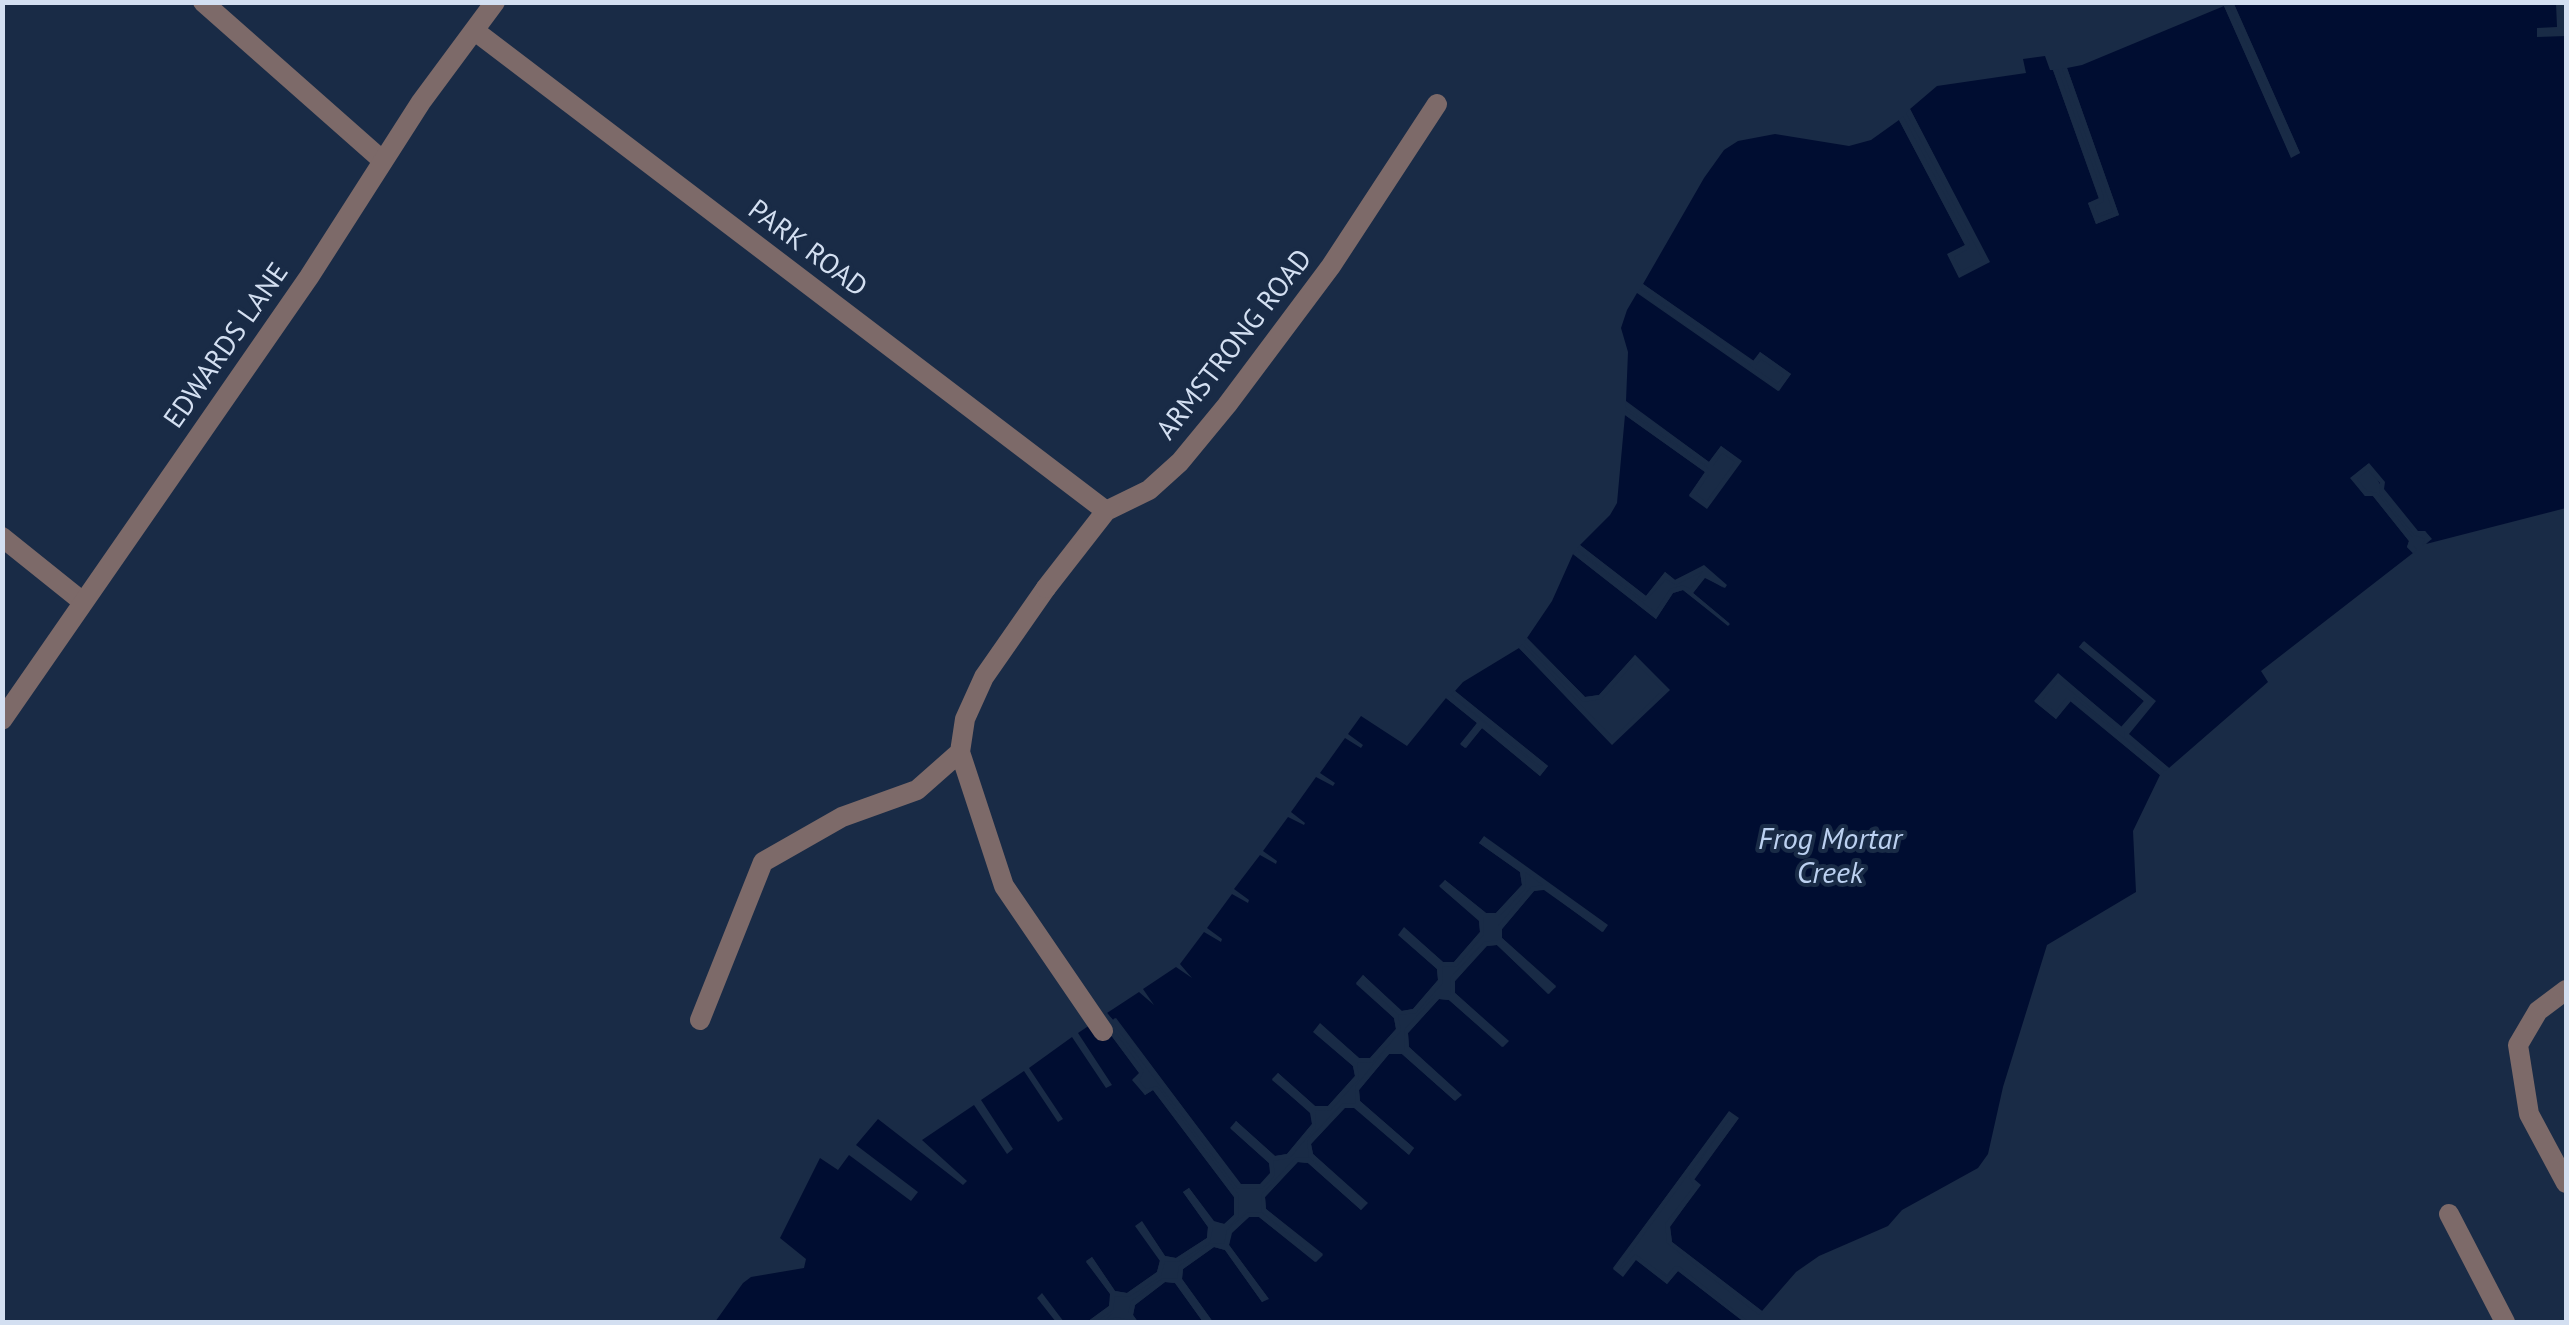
<!DOCTYPE html>
<style>
body{margin:0}
#map{position:relative;width:2569px;height:1325px;overflow:hidden;background:#192b46;font-family:"PT Sans",sans-serif}
canvas{display:block}
.frame{position:absolute;inset:0;border:5px solid #d3dff1;pointer-events:none}
</style>
<div id="map">
<canvas width="2569" height="1325"></canvas>
<div class="frame"></div>
</div>
<script>
const ctx = document.querySelector('canvas').getContext('2d');
ctx.lineJoin = 'round';
function fill(path, color) { ctx.fillStyle = color; ctx.fill(path, 'evenodd'); }
const poly = rows => new Path2D(rows.map(r => 'M' + r).join(''));
function stroke(path, color, width, dash) { ctx.strokeStyle = color; ctx.lineWidth = width; ctx.lineCap = dash ? 'butt' : 'round'; ctx.setLineDash(dash || []); ctx.stroke(path); }
function label(font, color, halo, rows, align = 'center') {
  ctx.font = font + ' "PT Sans",sans-serif'; ctx.lineWidth = 8; ctx.setLineDash([]); ctx.textBaseline = 'middle'; ctx.strokeStyle = halo; ctx.fillStyle = color; for (const [text, x, y, turn = 0] of rows) {
    ctx.save(); ctx.translate(x, y); ctx.rotate((+turn || 0) * Math.PI / 180); ctx.textAlign = isNaN(turn) ? turn : align; if (halo) ctx.strokeText(text, 0, 0); ctx.fillText(text, 0, 0); ctx.restore();
  }
}
fill(poly([
 [2248,2,2556,3,2557,27,2537,28,2537,37,2566,36,2566,508,2426,544,2431,539,2425,531,2418,532,2383,489,2368,464,2351,478,2365,496,2373,496,2409,541,2407,547,2413,553,2261,671,2268,682,2169,768,2128,734,2155,701,2083,642,2079,647,2144,701,2122,727,2058,674,2035,702,2056,719,2070,701,2160,775,2133,831,2136,892,2047,945,2003,1087,1988,1154,1978,1168,1902,1210,1888,1226,1819,1256,1796,1272,1762,1311,1672,1242,1670,1227,1700,1185,1694,1180,1738,1119,1729,1112,1613,1268,1623,1276,1635,1259,1667,1284,1678,1271,1744,1322,1213,1322,1182,1279,1183,1269,1214,1247,1225,1250,1262,1302,1268,1298,1229,1245,1231,1233,1249,1217,1259,1217,1315,1262,1323,1254,1266,1209,1265,1197,1297,1162,1308,1163,1361,1210,1367,1203,1313,1154,1311,1144,1345,1108,1355,1108,1408,1154,1414,1148,1360,1101,1359,1090,1389,1054,1402,1054,1454,1100,1461,1095,1409,1047,1408,1033,1439,999,1449,1000,1502,1047,1508,1041,1455,993,1455,981,1487,946,1497,945,1548,994,1556,987,1502,938,1502,929,1534,891,1544,889,1602,932,1607,925,1484,837,1479,843,1520,872,1522,885,1496,913,1486,913,1445,880,1440,887,1479,921,1480,932,1454,962,1443,962,1404,928,1399,935,1437,969,1438,980,1413,1009,1401,1011,1363,975,1356,984,1394,1018,1396,1029,1370,1058,1359,1058,1320,1024,1314,1032,1353,1066,1355,1076,1328,1106,1315,1106,1278,1073,1272,1080,1311,1113,1312,1124,1287,1154,1275,1156,1236,1121,1231,1129,1269,1163,1271,1173,1261,1184,1241,1185,1116,1018,1113,1020,1107,1013,1139,992,1154,1005,1143,989,1176,967,1192,978,1180,964,1204,932,1221,942,1222,939,1207,928,1232,894,1248,903,1249,900,1234,889,1260,855,1276,864,1277,861,1263,851,1288,817,1304,825,1305,823,1291,812,1316,777,1333,786,1335,783,1320,773,1345,738,1361,748,1363,745,1348,734,1361,716,1407,746,1446,698,1477,723,1461,745,1466,748,1482,728,1540,776,1548,766,1455,691,1463,682,1519,648,1612,744,1669,690,1635,655,1599,695,1585,697,1527,638,1552,601,1573,554,1656,619,1673,593,1683,590,1728,625,1729,623,1693,593,1705,577,1724,588,1704,566,1675,580,1665,572,1646,596,1580,545,1610,515,1617,503,1625,415,1705,472,1689,495,1707,508,1741,461,1721,446,1709,462,1626,401,1628,352,1621,328,1627,310,1637,293,1778,391,1791,374,1760,352,1754,361,1643,284,1704,178,1724,150,1738,141,1775,134,1849,146,1871,140,1899,120,1965,245,1948,255,1959,277,1989,262,1910,109,1937,86,2026,73,2023,59,2045,56,2050,70,2053,70,2099,199,2088,203,2096,224,2119,215,2067,68,2082,65,2224,6,2291,157,2300,153,2234,4],
 [1099,1019,1140,1074,1133,1079,1145,1095,1153,1090,1234,1197,1234,1215,1225,1224,1214,1222,1189,1188,1183,1192,1208,1227,1207,1238,1176,1258,1165,1256,1142,1222,1136,1226,1160,1260,1157,1272,1127,1293,1115,1291,1092,1257,1086,1262,1111,1295,1109,1306,1087,1322,1064,1322,1042,1293,1037,1298,1056,1322,715,1322,743,1283,751,1277,804,1268,806,1259,780,1238,820,1158,838,1170,849,1155,911,1201,918,1192,856,1145,878,1119,963,1185,967,1181,922,1140,974,1105,1007,1154,1013,1149,981,1100,1024,1071,1058,1122,1063,1119,1029,1068,1072,1037,1106,1088,1112,1085,1078,1033],
 [1165,1282,1175,1283,1203,1322,1138,1322,1133,1315,1135,1305]
]), '#000d31');
fill(poly([
 [2234,4,2300,153,2291,158,2224,6,2229,5,2294,151,2230,6],
 [2067,68,2119,215,2096,224,2088,203,2099,198,2053,70,2058,69,2104,197,2103,202,2095,206,2099,217,2113,212,2062,69],
 [1910,109,1990,262,1959,278,1947,254,1965,245,1899,120,1903,116,1970,243,1968,249,1954,257,1961,271,1983,260,1906,113],
 [1643,284,1753,361,1760,352,1791,374,1779,391,1638,293,1640,289,1777,384,1784,375,1761,359,1756,365,1751,365,1641,288],
 [1626,402,1709,462,1721,446,1742,461,1707,509,1689,496,1705,472,1625,415,1625,410,1709,469,1709,474,1696,494,1706,502,1735,462,1722,453,1713,466,1707,466,1625,407],
 [2369,463,2385,482,2384,489,2418,531,2425,531,2432,539,2422,546,2425,539,2414,535,2379,492,2380,483,2368,470,2357,479,2367,491,2377,493,2413,538,2413,545,2417,550,2413,553,2407,547,2409,541,2373,496,2365,496,2350,478],
 [1580,545,1646,596,1665,572,1675,580,1704,565,1727,585,1725,588,1705,578,1693,593,1730,624,1728,626,1683,590,1673,593,1656,619,1573,554,1576,550,1655,612,1670,589,1683,585,1690,589,1703,571,1676,585,1666,579,1645,601,1577,549],
 [1527,638,1585,697,1599,695,1635,655,1670,690,1612,745,1519,648,1522,644,1613,738,1663,690,1635,662,1602,699,1583,702,1524,642],
 [2084,641,2156,701,2129,734,2169,768,2165,771,2125,738,2124,731,2118,731,2058,680,2041,701,2055,712,2067,697,2073,697,2164,771,2160,775,2071,701,2056,719,2034,701,2058,673,2121,727,2144,701,2079,647],
 [1455,691,1548,766,1540,776,1482,728,1465,748,1460,744,1477,723,1446,698,1450,694,1540,769,1541,767,1451,694],
 [1484,836,1608,925,1603,932,1544,890,1534,891,1502,929,1502,938,1556,986,1549,994,1497,945,1486,946,1455,981,1455,993,1509,1041,1503,1047,1449,1000,1439,999,1408,1033,1409,1047,1462,1095,1455,1101,1402,1054,1389,1054,1359,1090,1360,1101,1414,1148,1409,1155,1354,1108,1344,1108,1311,1144,1313,1154,1368,1203,1361,1210,1308,1163,1298,1162,1265,1197,1266,1209,1323,1255,1316,1262,1259,1217,1249,1217,1232,1233,1229,1245,1269,1299,1262,1302,1225,1250,1214,1247,1183,1269,1182,1279,1213,1322,1203,1322,1175,1283,1165,1282,1135,1305,1133,1315,1138,1322,1116,1317,1103,1322,1113,1313,1128,1313,1131,1301,1163,1278,1177,1279,1179,1266,1211,1243,1224,1244,1227,1230,1248,1212,1262,1213,1315,1256,1262,1212,1261,1195,1296,1157,1310,1158,1329,1175,1309,1157,1307,1141,1342,1104,1356,1103,1355,1087,1385,1050,1405,1050,1404,1030,1436,995,1450,995,1451,977,1484,942,1498,940,1498,926,1531,887,1543,885,1525,872,1526,888,1499,917,1483,917,1484,934,1457,966,1442,967,1443,983,1416,1013,1399,1015,1363,982,1398,1015,1401,1031,1373,1062,1357,1063,1359,1079,1331,1110,1315,1111,1316,1127,1290,1158,1273,1161,1275,1175,1262,1189,1237,1188,1114,1025,1103,1016,1107,1013,1113,1020,1115,1018,1241,1184,1260,1184,1270,1173,1269,1163,1230,1128,1236,1121,1275,1156,1287,1154,1312,1124,1310,1113,1272,1079,1278,1073,1315,1106,1328,1106,1355,1076,1353,1066,1313,1032,1320,1023,1359,1058,1370,1058,1396,1029,1394,1018,1356,983,1363,975,1402,1011,1413,1009,1438,980,1437,969,1398,935,1404,927,1443,962,1454,962,1480,932,1479,920,1439,886,1445,880,1486,913,1496,913,1522,885,1520,872,1479,843],
 [1103,1016,1144,1071,1139,1080,1146,1089,1157,1086,1238,1194,1239,1217,1228,1227,1213,1227,1210,1242,1178,1262,1165,1261,1161,1276,1129,1297,1115,1296,1113,1310,1096,1322,1087,1322,1109,1306,1110,1294,1086,1261,1092,1257,1115,1291,1127,1293,1157,1272,1160,1261,1135,1226,1142,1221,1165,1256,1176,1258,1207,1238,1208,1227,1183,1192,1189,1188,1214,1221,1224,1224,1234,1215,1234,1197,1153,1090,1145,1095,1132,1080,1139,1073,1099,1019],
 [1729,1111,1739,1118,1694,1179,1701,1185,1670,1226,1672,1242,1762,1311,1759,1315,1667,1243,1665,1224,1694,1186,1689,1177,1730,1118,1619,1268,1622,1269,1635,1254,1667,1277,1674,1267,1679,1266,1749,1322,1744,1322,1678,1271,1667,1284,1636,1260,1623,1277,1613,1269]
]), '#192b46');
stroke(poly([
 [203,2,383,161],
 [2,537,83,602],
 [960,752,1004,886,1103,1031],
 [2566,990,2538,1011,2518,1045,2529,1114,2566,1183],
 [700,1020,763,862,842,817,917,790,960,752,965,719,984,677,1046,588],
 [2449,1214,2505,1322]
]), '#7d6a69', 20);
stroke(poly([
 [475,31,1106,511],
 [1046,588,1106,511,1149,490,1180,462,1227,405,1331,266,1437,104],
 [2,720,309,277,421,102,495,2]
]), '#7d6a69', 20);
label('28px', '#d3dff1', '#192b46', [
 ["PARK ROAD",807,249,37],
 ["ARMSTRONG ROAD",1235,345,-52],
 ["EDWARDS LANE",227,346,-55]
]);
label('italic 30px', '#bcd1f1', '#192b46', [
 ["Frog Mortar",1830,840],
 ["Creek",1830,874]
]);
</script>
